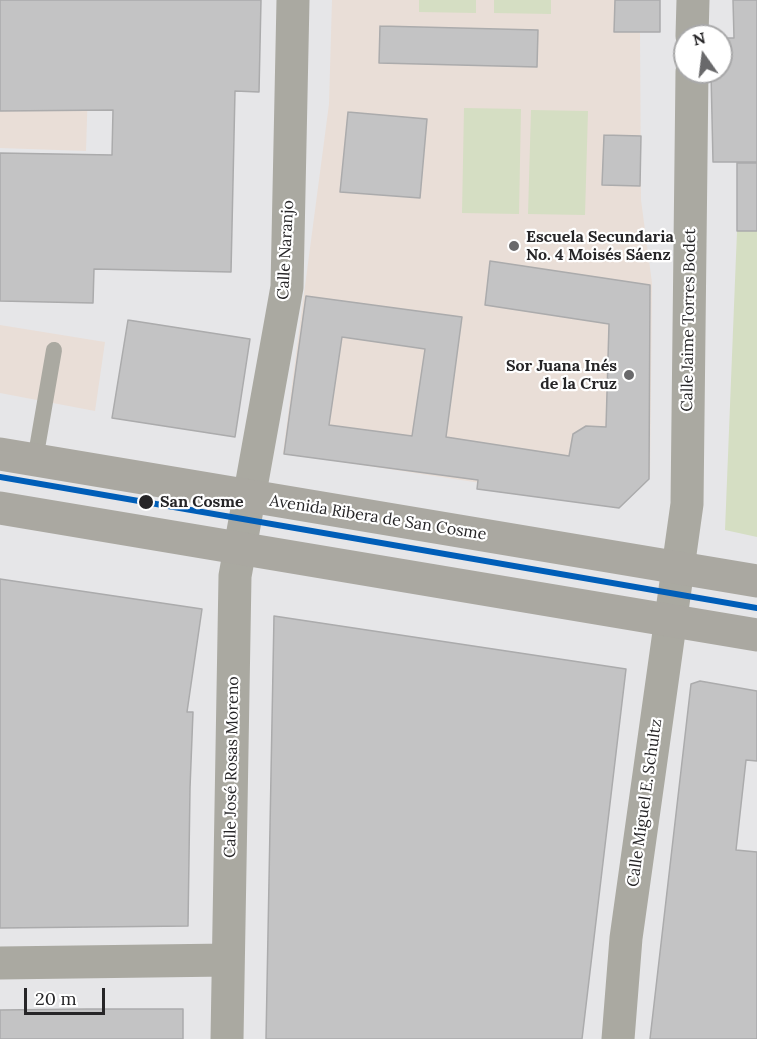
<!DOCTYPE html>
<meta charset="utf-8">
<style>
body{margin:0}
#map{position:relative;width:757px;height:1039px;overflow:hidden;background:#e6e6e8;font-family:Lora,serif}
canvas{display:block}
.north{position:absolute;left:673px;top:24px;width:60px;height:60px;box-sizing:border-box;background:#fff;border:2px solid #a8a8a9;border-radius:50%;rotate:346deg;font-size:16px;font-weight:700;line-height:24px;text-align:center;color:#262527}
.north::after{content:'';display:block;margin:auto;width:21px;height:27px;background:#69696b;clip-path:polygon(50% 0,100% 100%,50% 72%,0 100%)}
.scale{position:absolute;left:24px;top:988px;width:81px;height:27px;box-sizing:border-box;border:3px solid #262527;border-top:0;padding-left:8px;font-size:18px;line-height:21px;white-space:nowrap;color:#262527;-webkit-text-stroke:4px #fff;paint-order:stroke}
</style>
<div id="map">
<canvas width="757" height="1039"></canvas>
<div class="north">N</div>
<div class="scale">20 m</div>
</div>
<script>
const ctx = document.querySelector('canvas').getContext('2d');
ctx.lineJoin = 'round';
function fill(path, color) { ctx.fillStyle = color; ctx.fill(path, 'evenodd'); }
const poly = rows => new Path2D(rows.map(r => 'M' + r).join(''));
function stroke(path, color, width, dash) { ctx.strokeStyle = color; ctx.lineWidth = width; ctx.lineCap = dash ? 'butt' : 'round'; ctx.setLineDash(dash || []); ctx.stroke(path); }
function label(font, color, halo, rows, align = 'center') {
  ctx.font = font + ' Lora,serif'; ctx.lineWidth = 4.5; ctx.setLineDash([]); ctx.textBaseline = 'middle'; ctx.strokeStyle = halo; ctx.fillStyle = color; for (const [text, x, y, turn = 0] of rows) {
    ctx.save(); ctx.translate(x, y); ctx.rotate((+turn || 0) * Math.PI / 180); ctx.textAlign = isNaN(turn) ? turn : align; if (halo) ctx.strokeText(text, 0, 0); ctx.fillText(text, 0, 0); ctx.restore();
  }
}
fill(poly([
 [332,0,657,0,640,31,641,200,652,283,650,477,619,504,283,453,329,104],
 [0,48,88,87,86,151,0,148],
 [0,325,105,342,95,411,0,393]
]), '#e9ded7');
fill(poly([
 [419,0,476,0,476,13,419,12],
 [494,0,551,0,551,14,494,13],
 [464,108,521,109,519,214,462,213],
 [531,110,588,111,585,215,528,214],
 [737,231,757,231,757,537,725,530]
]), '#d5dec3');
const building = poly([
 [0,0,261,0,259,92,235,91,231,272,94,269,93,303,0,301,0,153,112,155,113,110,0,111,0,0],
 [615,0,660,0,660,32,614,32,615,0],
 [733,0,757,0,757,162,713,162,711,72,721,72,721,38,734,38,733,0],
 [380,26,538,30,537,67,379,63,380,26],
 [348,112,427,119,420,198,340,192,348,112],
 [604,135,641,136,640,186,602,185,604,135],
 [737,163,757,163,757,231,737,231,737,163],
 [490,261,650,285,649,479,619,508,477,489,478,480,284,454,306,296,462,317,446,437,569,456,573,434,586,426,606,427,609,324,485,305,490,261],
 [342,337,425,349,412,436,329,425,342,337],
 [128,320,250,339,235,437,112,418,128,320],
 [0,579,202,609,187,712,193,712,190,788,188,926,0,928,0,579],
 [274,616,626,669,582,1039,266,1039,274,616],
 [700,681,757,691,757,761,746,760,736,850,757,852,757,1039,650,1039,691,684,700,681],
 [86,1009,183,1009,183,1039,0,1039,0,1010,86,1009]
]);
fill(building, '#c3c3c4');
stroke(building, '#ababac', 1.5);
stroke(poly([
 [35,460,54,350]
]), '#aaa9a1', 16);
stroke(poly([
 [692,36,693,0],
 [0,963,228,960],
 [227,1039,235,576,287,287,293,0],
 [618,1039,626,938,687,504,692,72]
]), '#aaa9a1', 33);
stroke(poly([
 [0,454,757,581],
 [0,508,757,635]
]), '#aaa8a1', 33);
stroke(poly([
 [0,477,757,608]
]), '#005eb8', 6);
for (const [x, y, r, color] of [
 [514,246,6,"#69696b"],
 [629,375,6,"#69696b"],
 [146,502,8,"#262527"]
]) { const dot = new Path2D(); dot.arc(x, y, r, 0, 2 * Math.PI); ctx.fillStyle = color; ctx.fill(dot); stroke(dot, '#fff', 2); }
label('bold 16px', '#262527', '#fff', [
 ["Escuela Secundaria",526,237],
 ["No. 4 Moisés Sáenz",526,255],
 ["Sor Juana Inés",617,366,"right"],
 ["de la Cruz",617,384,"right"]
], 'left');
label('16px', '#262527', '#fff', [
 ["Calle Naranjo",286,250,-87],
 ["Calle Jaime Torres Bodet",689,320,-89],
 ["Avenida Ribera de San Cosme",378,518,9],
 ["Calle José Rosas Moreno",232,767,-89],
 ["Calle Miguel E. Schultz",645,803,-82]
]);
label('bold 16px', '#262527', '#fff', [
 ["San Cosme",160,502]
], 'left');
</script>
